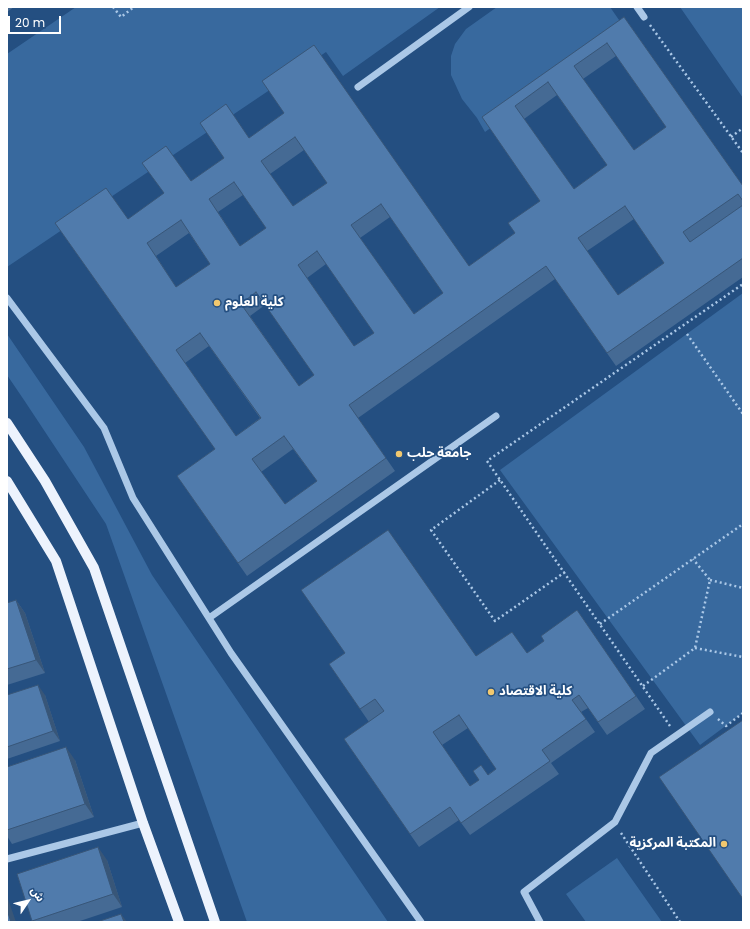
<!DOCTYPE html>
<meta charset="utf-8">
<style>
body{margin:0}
#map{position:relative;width:750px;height:929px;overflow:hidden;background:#244f81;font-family:Poppins,"Noto Sans Arabic",sans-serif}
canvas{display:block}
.frame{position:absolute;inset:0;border:8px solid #fff;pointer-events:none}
.north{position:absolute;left:8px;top:881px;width:40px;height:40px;-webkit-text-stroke:3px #244f81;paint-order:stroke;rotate:55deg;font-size:11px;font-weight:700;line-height:16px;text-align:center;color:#fff}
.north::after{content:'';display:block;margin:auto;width:14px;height:18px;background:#fff;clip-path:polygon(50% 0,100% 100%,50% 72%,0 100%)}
.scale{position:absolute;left:8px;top:16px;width:53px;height:18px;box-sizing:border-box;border:2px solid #fff;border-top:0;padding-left:5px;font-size:12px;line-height:14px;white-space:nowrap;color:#fff;-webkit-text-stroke:3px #244f81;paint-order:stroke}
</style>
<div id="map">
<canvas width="750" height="929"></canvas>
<div class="frame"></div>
<div class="north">ش</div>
<div class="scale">20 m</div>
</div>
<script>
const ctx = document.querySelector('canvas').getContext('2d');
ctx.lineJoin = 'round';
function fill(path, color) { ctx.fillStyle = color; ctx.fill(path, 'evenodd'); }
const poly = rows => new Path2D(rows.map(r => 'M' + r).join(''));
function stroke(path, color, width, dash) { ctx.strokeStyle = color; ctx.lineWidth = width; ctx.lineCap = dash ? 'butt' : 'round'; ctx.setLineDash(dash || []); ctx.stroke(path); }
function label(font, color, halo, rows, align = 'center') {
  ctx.font = font + ' Poppins,"Noto Sans Arabic",sans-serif'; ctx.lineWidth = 3.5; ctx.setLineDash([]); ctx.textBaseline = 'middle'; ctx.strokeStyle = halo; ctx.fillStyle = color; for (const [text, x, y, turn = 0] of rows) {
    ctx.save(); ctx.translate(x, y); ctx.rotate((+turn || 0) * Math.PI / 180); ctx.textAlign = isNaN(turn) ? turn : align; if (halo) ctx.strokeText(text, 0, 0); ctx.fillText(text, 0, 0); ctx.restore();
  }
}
fill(poly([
 [76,7,440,7,343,76,326,52,7,267,7,54],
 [497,7,610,7,626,30,485,132,477,118,462,99,451,75,451,56,455,44,466,29],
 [680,7,743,7,743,98],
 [743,293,743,713,700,745,500,470],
 [7,334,84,447,152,575,388,922,247,922,106,524,24,400,7,375],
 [617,858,662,922,586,922,566,894]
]), '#38699e');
stroke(poly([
 [113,7,121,17,134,7],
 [650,25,743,153],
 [731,137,743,128],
 [687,334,743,414],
 [500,480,431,530,495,621,565,572],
 [710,580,743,588],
 [600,624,743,524],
 [695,648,743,657],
 [643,686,695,648,710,580,693,559],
 [718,719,726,726,743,713],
 [670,726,487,461,743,284],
 [621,833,680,922]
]), '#abc8e7', 2.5, [2, 3]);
stroke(poly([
 [637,7,644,17],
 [358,87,469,7],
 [7,298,104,428,133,498,231,653,421,922],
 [209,618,496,416],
 [7,859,143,823],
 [540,922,524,892,615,822,651,753,710,712]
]), '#abc8e7', 7);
stroke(poly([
 [7,423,45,481,94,568,215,922],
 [7,481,56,561,143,823,179,922]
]), '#edf3fd', 10);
fill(poly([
 [7,7,14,7,7,12],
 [624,17,743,186,743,277,616,366,555,279,358,418,395,471,247,576,177,476,215,449,55,223,128,219,191,181,224,158,249,138,284,113,469,266,515,233,540,201,482,117],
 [616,56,666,127,634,150,583,79],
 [557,95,607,165,574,189,524,119],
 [304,150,327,183,293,206,270,174],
 [243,195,266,228,240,246,218,212],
 [390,217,443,293,414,314,360,238],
 [634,219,664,263,618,295,587,251],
 [189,233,210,264,176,287,156,256],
 [326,264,374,333,354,346,307,278],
 [265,305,314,375,299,386,250,316],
 [209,346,260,418,236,436,185,363],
 [293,449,317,481,285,504,261,472],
 [16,600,25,613,45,673,7,685,7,603],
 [577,610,645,709,607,735,588,708,581,712,595,732,551,763,559,774,470,835,459,820,419,847,344,739,369,722,329,664,527,653,544,641],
 [468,728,496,769,470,786,442,745],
 [7,695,45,695,60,741,7,759],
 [75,760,94,817,12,844,7,836,7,767],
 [107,860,122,907,77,922,33,922,32,921]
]), '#456a94');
fill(poly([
 [16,600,25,613,45,673,36,660],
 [38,685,45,695,60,741,53,731],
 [66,747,75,760,94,817,85,804],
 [98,847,107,860,122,907,113,894],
 [7,896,16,922,11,922,7,910],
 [121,914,127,922,124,922]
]), '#385678');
const building = poly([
 [624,17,743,186,743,201,738,194,683,232,690,242,743,205,743,258,607,353,546,266,349,405,386,458,238,563,177,476,215,449,55,223,106,188,128,219,164,193,142,163,166,146,191,181,224,158,200,123,226,104,249,138,284,113,262,81,314,45,469,266,515,233,508,223,540,201,482,117,624,17],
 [607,43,666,127,634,150,574,66,607,43],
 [548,82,607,165,574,189,515,106,548,82],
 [295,137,327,183,293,206,261,161,295,137],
 [234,182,266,228,240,246,209,199,234,182],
 [381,204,443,293,414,314,351,225,381,204],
 [625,206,664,263,618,295,578,238,625,206],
 [181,220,210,264,176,287,147,243,181,220],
 [317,251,374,333,354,346,298,265,317,251],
 [256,292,314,375,299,386,241,304,256,292],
 [200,333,261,418,236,436,176,350,200,333],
 [284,436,317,481,285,504,252,459,284,436],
 [388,530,476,656,512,632,527,653,544,641,541,636,577,610,636,696,598,722,579,695,572,700,586,719,542,750,550,761,461,823,450,807,410,834,344,739,384,711,375,699,360,709,329,664,345,653,301,590,388,530],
 [459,715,496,769,488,775,481,765,473,771,479,780,470,786,433,732,459,715],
 [16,600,36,660,7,669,7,603,16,600],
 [38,685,53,731,7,747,7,695,38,685],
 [743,720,743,899,659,777,743,720],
 [66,747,85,804,7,830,7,767,66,747],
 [98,847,113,894,32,921,17,874,98,847],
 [7,910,11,922,7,922,7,910],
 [121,914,124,922,97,922,121,914]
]);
fill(building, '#507bac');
stroke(building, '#385678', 1);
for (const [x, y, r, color] of [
 [217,303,4,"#f1c86f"],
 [399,454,4,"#f1c86f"],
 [491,692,4,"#f1c86f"],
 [724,844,4,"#f1c86f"]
]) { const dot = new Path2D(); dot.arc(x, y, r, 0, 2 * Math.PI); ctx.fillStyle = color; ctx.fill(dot); stroke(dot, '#244f81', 1.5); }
label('bold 13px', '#fff', '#244f81', [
 ["كلية العلوم",225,303],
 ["جامعة حلب",407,454],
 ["كلية الاقتصاد",499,692],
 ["المكتبة المركزية",716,844,"right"]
], 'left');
</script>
